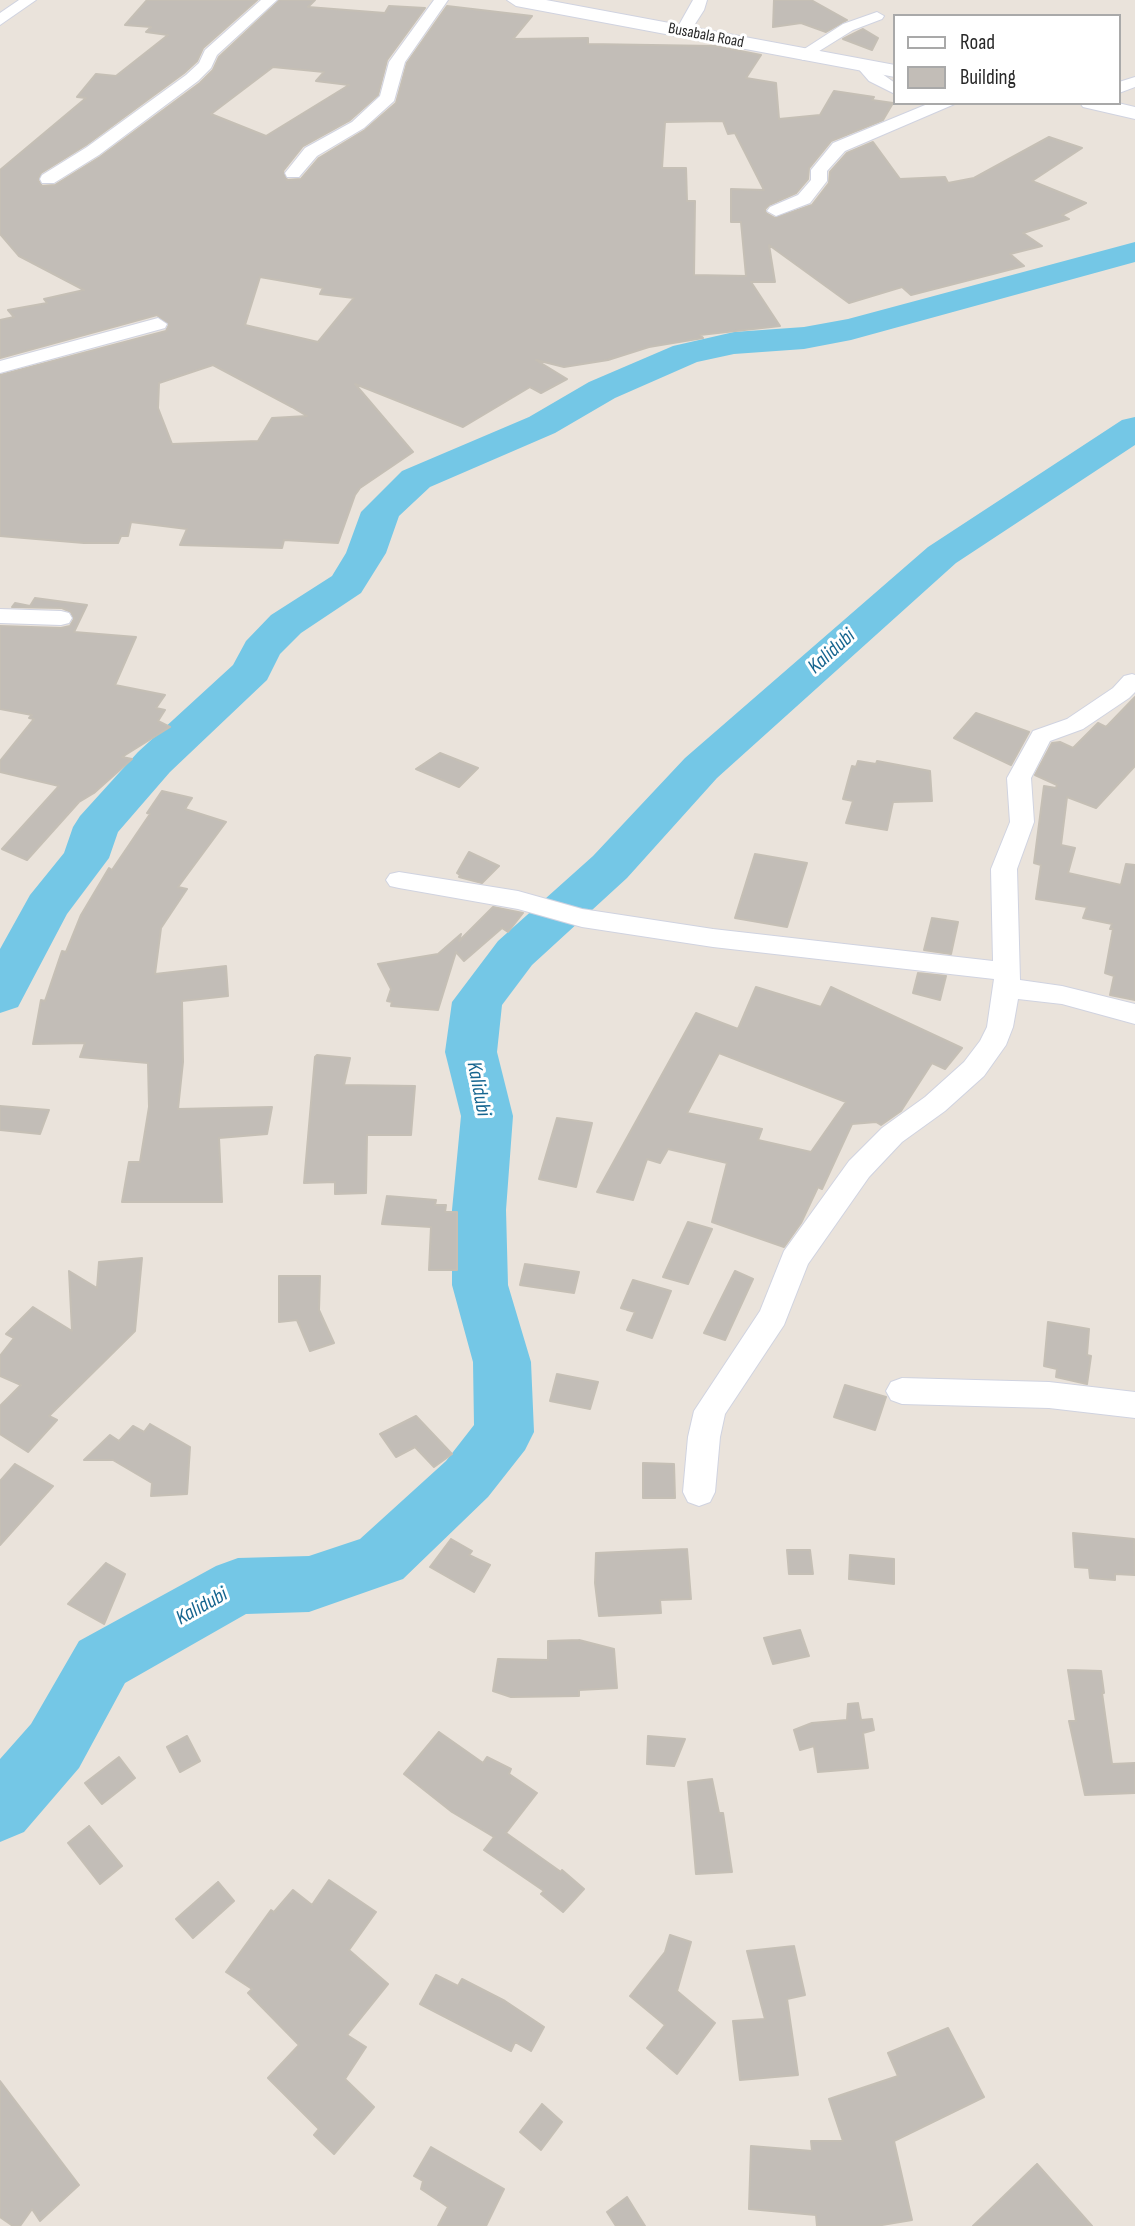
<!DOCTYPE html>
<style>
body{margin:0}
#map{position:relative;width:1135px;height:2226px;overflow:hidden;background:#eae3db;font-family:"Sofia Sans Condensed",sans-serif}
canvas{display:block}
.legend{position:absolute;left:893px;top:14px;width:228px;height:91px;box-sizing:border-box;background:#fff;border:2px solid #a9a9a9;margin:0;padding:9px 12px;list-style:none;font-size:21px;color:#282828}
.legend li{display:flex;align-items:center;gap:14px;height:35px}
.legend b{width:35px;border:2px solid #a9a9a9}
</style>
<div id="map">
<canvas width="1135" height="2226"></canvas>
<ul class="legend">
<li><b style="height:9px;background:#fff"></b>Road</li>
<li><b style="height:19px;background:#c2bdb7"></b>Building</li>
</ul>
</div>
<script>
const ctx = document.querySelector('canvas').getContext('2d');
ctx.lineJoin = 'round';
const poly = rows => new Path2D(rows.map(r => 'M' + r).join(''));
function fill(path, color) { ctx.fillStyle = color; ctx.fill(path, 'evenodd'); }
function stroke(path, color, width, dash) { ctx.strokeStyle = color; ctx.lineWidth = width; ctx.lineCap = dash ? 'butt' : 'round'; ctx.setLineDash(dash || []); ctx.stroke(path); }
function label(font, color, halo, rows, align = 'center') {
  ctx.font = font + ' "Sofia Sans Condensed",sans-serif'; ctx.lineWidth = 6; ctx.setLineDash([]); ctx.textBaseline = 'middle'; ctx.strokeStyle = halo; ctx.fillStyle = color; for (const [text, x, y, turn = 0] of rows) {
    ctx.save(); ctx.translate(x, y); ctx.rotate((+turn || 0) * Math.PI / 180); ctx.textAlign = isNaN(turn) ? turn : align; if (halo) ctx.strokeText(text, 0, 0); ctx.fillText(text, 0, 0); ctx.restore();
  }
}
fill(poly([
 [1135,242,1135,262,851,340,804,349,734,354,697,362,615,398,555,433,430,487,399,516,386,553,361,593,301,633,280,654,267,680,170,772,118,832,109,858,67,914,18,1007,0,1013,0,949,30,895,64,853,73,827,80,816,138,752,233,665,246,641,271,615,332,576,346,553,361,512,402,471,529,417,589,382,673,346,734,332,804,327,848,319,1135,242],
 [1135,417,1135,445,956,563,717,778,627,878,532,965,502,1005,497,1052,513,1116,506,1210,508,1285,531,1362,534,1432,525,1450,488,1497,403,1579,309,1612,246,1614,125,1683,79,1768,24,1832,0,1842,0,1759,31,1724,79,1641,216,1566,238,1558,309,1556,360,1539,446,1461,474,1425,473,1362,452,1285,452,1210,461,1116,445,1052,452,1002,498,941,593,856,685,758,928,547,1122,420,1135,417]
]), '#74c7e6');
const building = poly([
 [147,0,257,0,203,48,197,61,184,73,86,145,41,173,38,180,42,186,55,185,100,157,200,83,213,70,219,57,280,0,315,0,308,7,385,13,389,6,425,8,387,60,378,95,350,120,303,146,283,171,287,180,301,179,319,158,365,130,396,103,407,63,447,6,532,16,513,39,588,38,588,44,715,46,761,55,746,78,776,83,779,119,820,115,834,91,874,97,872,100,893,103,883,120,831,141,809,168,808,179,796,193,769,205,765,209,766,213,775,218,812,205,829,183,830,172,847,153,873,142,900,179,945,177,948,183,974,178,1049,137,1082,148,1032,181,1086,203,1062,215,1069,219,1023,233,1042,246,1010,254,1024,266,911,295,902,287,849,303,769,245,775,282,751,282,780,326,700,335,703,338,649,347,608,360,564,367,536,360,567,379,541,393,530,387,463,427,355,384,413,452,360,488,355,495,338,543,284,540,282,548,180,545,187,529,131,522,128,536,121,536,118,543,84,543,0,536,0,375,166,331,169,325,157,315,0,358,0,320,14,317,8,310,47,303,44,299,84,290,19,256,0,234,0,170,86,98,77,97,96,74,116,76,168,35,146,32,151,27,125,25,147,0],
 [273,67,324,72,316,81,349,85,266,136,211,114,273,67],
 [723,121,728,134,735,133,764,190,731,189,731,222,741,222,746,276,694,275,695,201,687,201,686,168,662,168,665,122,723,121],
 [260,277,323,288,320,294,354,298,318,342,245,325,260,277],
 [213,365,292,407,307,416,272,418,258,441,172,444,158,408,159,383,213,365],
 [774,0,811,0,847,20,826,32,801,23,773,27,774,0],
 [863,29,878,38,872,50,843,39,863,29],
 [35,598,87,605,74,632,136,637,115,685,165,695,156,708,165,710,158,721,170,727,122,757,132,759,94,793,79,802,27,860,2,849,59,786,0,772,0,761,34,719,29,718,32,715,0,709,0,626,61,628,70,626,74,619,71,612,62,608,12,607,15,603,30,606,35,598],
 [1135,697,1135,766,1096,808,1067,797,1061,845,1075,848,1068,873,1121,885,1126,864,1135,865,1135,1000,1110,995,1114,976,1105,973,1113,929,1110,929,1112,924,1083,918,1087,907,1036,899,1041,865,1034,863,1044,786,1056,788,1057,785,1035,775,1052,743,1060,742,1073,748,1098,723,1106,727,1135,697],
 [976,713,1029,732,1011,765,954,738,976,713],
 [440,753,478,768,459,787,416,769,440,753],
 [858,761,876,764,877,761,930,771,932,801,893,802,887,830,846,823,853,801,843,799,852,766,856,767,858,761],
 [162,791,192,798,185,809,226,822,178,887,187,889,161,928,155,974,226,966,228,996,182,1001,183,1062,178,1109,272,1107,267,1134,219,1138,222,1202,122,1202,129,1162,140,1162,149,1107,148,1063,80,1057,85,1043,33,1044,41,1000,45,1001,62,951,66,952,81,915,109,868,112,870,150,814,147,813,162,791],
 [469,852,499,866,482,883,459,877,460,875,457,873,469,852],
 [755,854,807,863,787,927,735,918,755,854],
 [493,907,523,913,508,932,502,928,464,961,456,952,438,1010,391,1006,392,1002,387,1001,391,989,378,964,438,954,461,934,459,941,493,907],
 [932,918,958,922,951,954,924,950,932,918],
 [918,973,946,976,940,1000,913,993,918,973],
 [756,987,821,1007,831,987,962,1048,945,1069,932,1063,901,1111,881,1125,876,1122,852,1124,822,1189,818,1187,801,1223,784,1247,712,1222,727,1163,668,1149,660,1163,647,1159,633,1200,597,1192,696,1013,738,1029,756,987],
 [719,1053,846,1102,811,1152,758,1140,762,1129,687,1113,719,1053],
 [317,1055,350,1058,344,1085,415,1086,411,1135,367,1135,366,1193,335,1194,335,1182,304,1183,315,1057,317,1055],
 [0,1106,49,1110,40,1134,0,1130,0,1106],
 [557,1118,592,1123,576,1187,539,1179,557,1118],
 [387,1196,436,1200,435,1205,446,1205,445,1212,457,1212,457,1270,429,1270,431,1227,382,1224,387,1196],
 [688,1222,712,1229,688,1284,663,1277,688,1222],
 [142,1258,135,1331,49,1416,57,1420,28,1452,0,1434,0,1406,21,1385,0,1376,0,1356,14,1338,6,1334,33,1307,72,1331,69,1271,97,1288,99,1262,142,1258],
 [525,1264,579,1272,574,1293,520,1285,525,1264],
 [735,1271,753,1279,725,1340,704,1333,735,1271],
 [279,1276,320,1276,319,1310,334,1343,310,1351,297,1320,279,1322,279,1276],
 [633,1280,671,1291,652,1338,627,1330,635,1312,621,1308,633,1280],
 [1048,1322,1089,1329,1087,1355,1091,1356,1087,1384,1056,1377,1057,1369,1044,1366,1048,1322],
 [557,1374,598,1382,590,1409,550,1401,557,1374],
 [845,1385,886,1397,875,1430,834,1417,845,1385],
 [416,1416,452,1454,434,1467,415,1447,396,1457,380,1434,416,1416],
 [150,1424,190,1447,187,1494,151,1496,152,1483,113,1460,84,1460,110,1435,119,1441,133,1426,144,1432,150,1424],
 [643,1463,674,1464,675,1498,643,1498,643,1463],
 [15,1464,53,1486,0,1545,0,1481,15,1464],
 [1073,1533,1134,1539,1135,1575,1115,1574,1115,1580,1090,1578,1089,1568,1075,1567,1073,1533],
 [451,1539,472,1551,469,1555,490,1565,474,1592,430,1567,451,1539],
 [687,1549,691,1599,660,1600,661,1613,599,1616,595,1583,596,1553,687,1549],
 [787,1550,810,1550,813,1574,789,1574,787,1550],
 [850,1555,894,1559,894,1584,849,1579,850,1555],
 [106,1563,125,1574,104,1624,68,1604,106,1563],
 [800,1630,809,1656,773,1664,764,1638,800,1630],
 [579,1640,614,1649,617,1688,579,1690,579,1696,511,1697,493,1691,498,1659,548,1660,548,1641,579,1640],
 [1068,1670,1101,1671,1104,1693,1102,1693,1112,1764,1135,1763,1135,1793,1085,1795,1069,1721,1076,1721,1068,1670],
 [858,1703,861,1720,872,1719,874,1730,863,1733,868,1768,818,1772,814,1746,800,1750,794,1730,812,1723,847,1720,848,1704,858,1703],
 [439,1732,483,1763,487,1757,511,1769,509,1774,537,1793,506,1833,561,1872,562,1870,584,1889,563,1912,541,1894,544,1891,484,1850,494,1837,452,1812,404,1774,439,1732],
 [187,1736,200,1761,180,1772,167,1747,187,1736],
 [648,1736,685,1739,674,1766,647,1764,648,1736],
 [119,1757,135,1778,102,1804,85,1783,119,1757],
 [712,1779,719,1813,723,1813,732,1872,696,1874,688,1782,712,1779],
 [89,1826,122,1866,100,1884,68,1843,89,1826],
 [329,1880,376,1912,349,1950,388,1984,347,2035,366,2047,345,2079,374,2107,334,2154,314,2135,319,2129,268,2078,299,2045,248,1993,252,1989,226,1972,271,1910,274,1912,293,1890,312,1905,329,1880],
 [218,1882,234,1901,193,1938,176,1919,218,1882],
 [670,1935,691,1942,677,1991,715,2023,677,2074,647,2048,665,2025,630,1996,665,1952,670,1935],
 [794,1946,805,1995,787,1999,798,2075,740,2080,733,2021,765,2019,747,1951,794,1946],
 [436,1975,458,1986,462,1979,505,2001,544,2027,531,2051,515,2042,511,2051,420,2004,436,1975],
 [948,2028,984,2097,894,2141,912,2220,876,2226,817,2226,816,2215,749,2209,751,2146,812,2151,811,2141,843,2141,829,2099,898,2076,888,2053,948,2028],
 [0,2081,79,2185,40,2221,32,2209,20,2226,13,2226,0,2217,0,2081],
 [542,2104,562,2122,541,2150,520,2132,542,2104],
 [431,2147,504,2189,486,2226,438,2226,448,2207,421,2189,423,2181,414,2176,431,2147],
 [1037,2164,1092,2226,973,2226,1037,2164],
 [627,2197,645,2226,616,2226,607,2212,627,2197]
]);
fill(building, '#c2bdb7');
stroke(building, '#c5bfb5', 2);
const minor = poly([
 [19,0,36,0,0,25,0,13,19,0],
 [261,0,277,0,217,55,211,68,198,81,99,155,54,183,42,183,40,179,42,175,87,147,186,75,199,63,205,50,261,0],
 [434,0,448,0,405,62,394,101,364,128,317,156,299,177,287,177,285,173,305,148,352,122,380,96,389,62,434,0],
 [693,0,707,0,704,10,688,35,678,35,675,32,693,0],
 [877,12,884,16,882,19,853,30,808,58,803,60,795,55,843,24,877,12],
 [864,61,895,83,895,94,869,81,856,66,864,61],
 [1135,77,1135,87,1119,93,1119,82,1135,77],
 [930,103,957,103,845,151,827,171,827,181,810,203,776,216,767,211,770,207,798,195,811,180,811,170,833,143,930,103],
 [158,318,167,324,165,328,0,373,0,361,158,318],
 [0,609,61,611,69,613,72,618,69,623,61,625,0,623,0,609],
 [1132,674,1135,675,1135,692,1129,698,1083,729,1050,741,1031,778,1034,822,1017,869,1020,980,1062,986,1135,1004,1135,1024,1062,1004,1018,999,1013,1027,1006,1045,984,1076,945,1111,902,1142,869,1177,808,1264,784,1325,725,1414,720,1437,715,1492,710,1502,699,1506,688,1502,683,1492,688,1437,694,1411,760,1311,784,1251,849,1161,882,1128,925,1097,964,1062,980,1041,987,1027,994,979,713,947,582,927,518,909,399,888,390,886,386,880,390,874,399,872,518,891,582,909,713,929,993,961,991,869,1010,822,1007,778,1033,731,1067,719,1113,688,1124,676,1132,674],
 [902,1378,1049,1382,1135,1392,1135,1418,1049,1408,902,1404,891,1400,886,1391,891,1382,902,1378]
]);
const tertiary = poly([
 [507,0,546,0,895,65,895,77,516,6,507,0],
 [1080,103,1118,103,1135,107,1135,119,1083,107,1080,103]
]);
stroke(minor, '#d0d3e0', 2);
stroke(tertiary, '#d0d3e0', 2);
fill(minor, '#fff');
fill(tertiary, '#fff');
label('16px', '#282828', '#fff', [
 ["Busabala Road",706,36,11]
]);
label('italic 21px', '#16658f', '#fff', [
 ["Kalidubi",832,652,-42],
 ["Kalidubi",478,1089,79],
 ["Kalidubi",202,1607,-29]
]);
</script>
